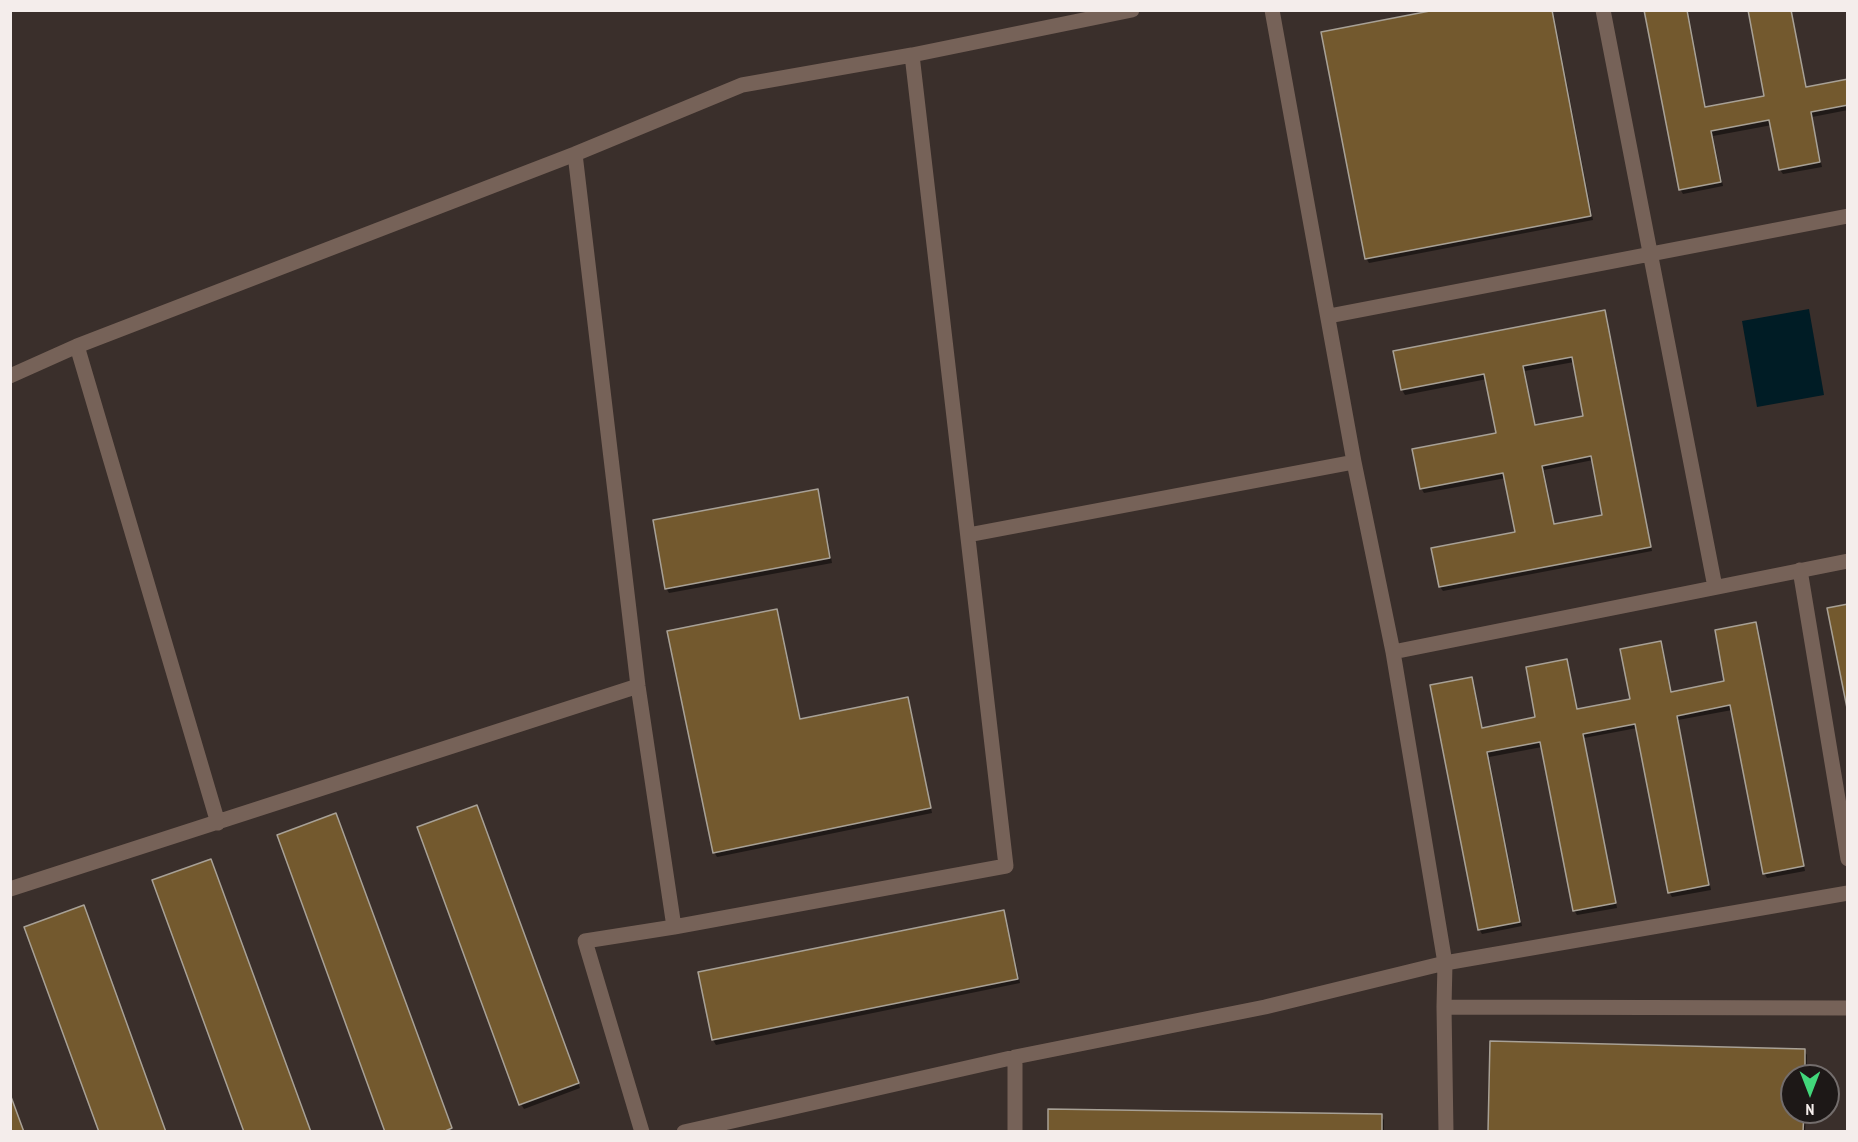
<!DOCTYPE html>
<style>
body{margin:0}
#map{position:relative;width:1858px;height:1142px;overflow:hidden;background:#3a2f2b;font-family:"PT Sans Narrow",sans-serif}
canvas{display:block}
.frame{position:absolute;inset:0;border:12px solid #f4edeb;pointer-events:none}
.north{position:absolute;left:1780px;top:1064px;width:60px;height:60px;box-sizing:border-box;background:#1d1817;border:2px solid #736d6c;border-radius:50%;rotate:180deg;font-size:16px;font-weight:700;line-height:24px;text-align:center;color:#f4edeb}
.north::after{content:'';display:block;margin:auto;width:21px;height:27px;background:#42d77b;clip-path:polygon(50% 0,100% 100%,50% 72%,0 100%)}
</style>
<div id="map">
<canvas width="1858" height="1142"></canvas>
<div class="frame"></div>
<div class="north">N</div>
</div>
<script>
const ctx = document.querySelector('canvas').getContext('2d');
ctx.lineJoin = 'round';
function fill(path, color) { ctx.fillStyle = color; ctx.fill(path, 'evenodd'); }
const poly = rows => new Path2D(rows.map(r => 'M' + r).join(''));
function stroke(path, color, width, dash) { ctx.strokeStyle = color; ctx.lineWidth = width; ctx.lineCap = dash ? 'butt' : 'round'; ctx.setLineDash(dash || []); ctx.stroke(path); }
fill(poly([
 [1809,309,1824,395,1757,407,1742,321]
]), '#001c25');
fill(poly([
 [1443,10,1553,10,1593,220,1369,263,1366,258],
 [1646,10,1688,10,1706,108,1766,97,1749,10,1791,10,1807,88,1848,81,1848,110,1812,117,1822,167,1783,174,1780,170,1772,125,1713,136,1723,186,1683,194,1680,189],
 [1604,311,1607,316,1652,551,1443,591,1440,587,1516,534,1506,478,1424,493,1421,488,1498,434,1487,379,1405,395,1402,390,1395,352],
 [1574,362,1585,417,1536,427,1525,371],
 [1593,460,1604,516,1555,526,1544,470],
 [817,491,820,496,832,563,669,593,666,588],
 [776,611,779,615,801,720,907,699,910,704,932,813,717,857,714,852],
 [1755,624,1758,628,1805,871,1767,878,1764,873,1732,710,1678,720,1711,890,1672,897,1669,892,1637,728,1584,738,1617,908,1577,915,1574,910,1542,747,1489,757,1522,926,1482,934,1479,929,1471,678,1474,683,1483,729,1537,718,1567,660,1569,665,1578,710,1631,700,1660,643,1663,647,1672,693,1726,682],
 [479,812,580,1088,524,1109,521,1104],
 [1003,911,1006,916,1020,983,716,1045,713,1040],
 [1804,1050,1807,1055,1807,1076,1792,1076,1792,1112,1806,1112,1805,1132,1490,1132],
 [1381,1116,1384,1120,1384,1132,1049,1132]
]), '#0007');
const building = poly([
 [1435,10,1552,10,1591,216,1365,259,1321,32,1435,10],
 [1644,10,1687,10,1705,107,1764,96,1748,10,1791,10,1806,87,1848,79,1848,105,1811,112,1820,162,1779,170,1769,120,1711,131,1721,182,1679,190,1644,10],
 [1605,310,1651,547,1439,587,1431,548,1515,532,1503,473,1420,489,1412,449,1496,433,1484,374,1401,390,1393,351,1605,310],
 [1572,357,1583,416,1535,425,1523,366,1572,357],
 [1591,456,1602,515,1554,524,1542,466,1591,456],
 [818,489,830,558,665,589,653,520,818,489],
 [1848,604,1848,713,1827,608,1848,604],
 [777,609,800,719,908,697,931,808,713,853,667,631,777,609],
 [1756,622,1804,866,1763,874,1730,705,1677,716,1709,885,1668,893,1635,724,1583,734,1616,903,1573,911,1540,742,1487,752,1520,922,1478,930,1430,685,1472,677,1482,728,1535,717,1526,667,1567,659,1577,709,1630,699,1620,649,1661,641,1671,692,1724,681,1715,630,1756,622],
 [477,805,579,1083,519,1105,417,827,477,805],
 [336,813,452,1128,443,1132,385,1132,277,835,336,813],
 [211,859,311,1132,244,1132,152,880,211,859],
 [84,905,166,1132,99,1132,24,927,84,905],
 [1004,910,1018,979,712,1040,698,972,1004,910],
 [1490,1041,1805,1049,1805,1076,1792,1076,1792,1112,1804,1112,1803,1132,1488,1132,1490,1041],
 [10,1094,24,1132,10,1132,10,1094],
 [1048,1109,1382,1114,1382,1132,1048,1132,1048,1109]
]);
fill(building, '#73592e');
stroke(building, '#a8a196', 1.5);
stroke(poly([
 [1272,10,1354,462,1393,652,1445,963,1444,1007,1446,1132],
 [1603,10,1715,587],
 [575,154,638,686,674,927,1006,866,912,55],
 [1329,316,1848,216],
 [77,346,218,823],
 [10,376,77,346,575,154,742,85,912,55,1132,10],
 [968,535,1354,462],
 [1800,570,1848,859],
 [1393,652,1848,561],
 [10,889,638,686],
 [1444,1007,1848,1008],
 [642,1132,585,941,674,927],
 [684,1132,1015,1057,1265,1007,1445,963,1848,893],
 [1015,1132,1015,1057]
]), '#766258', 15);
</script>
